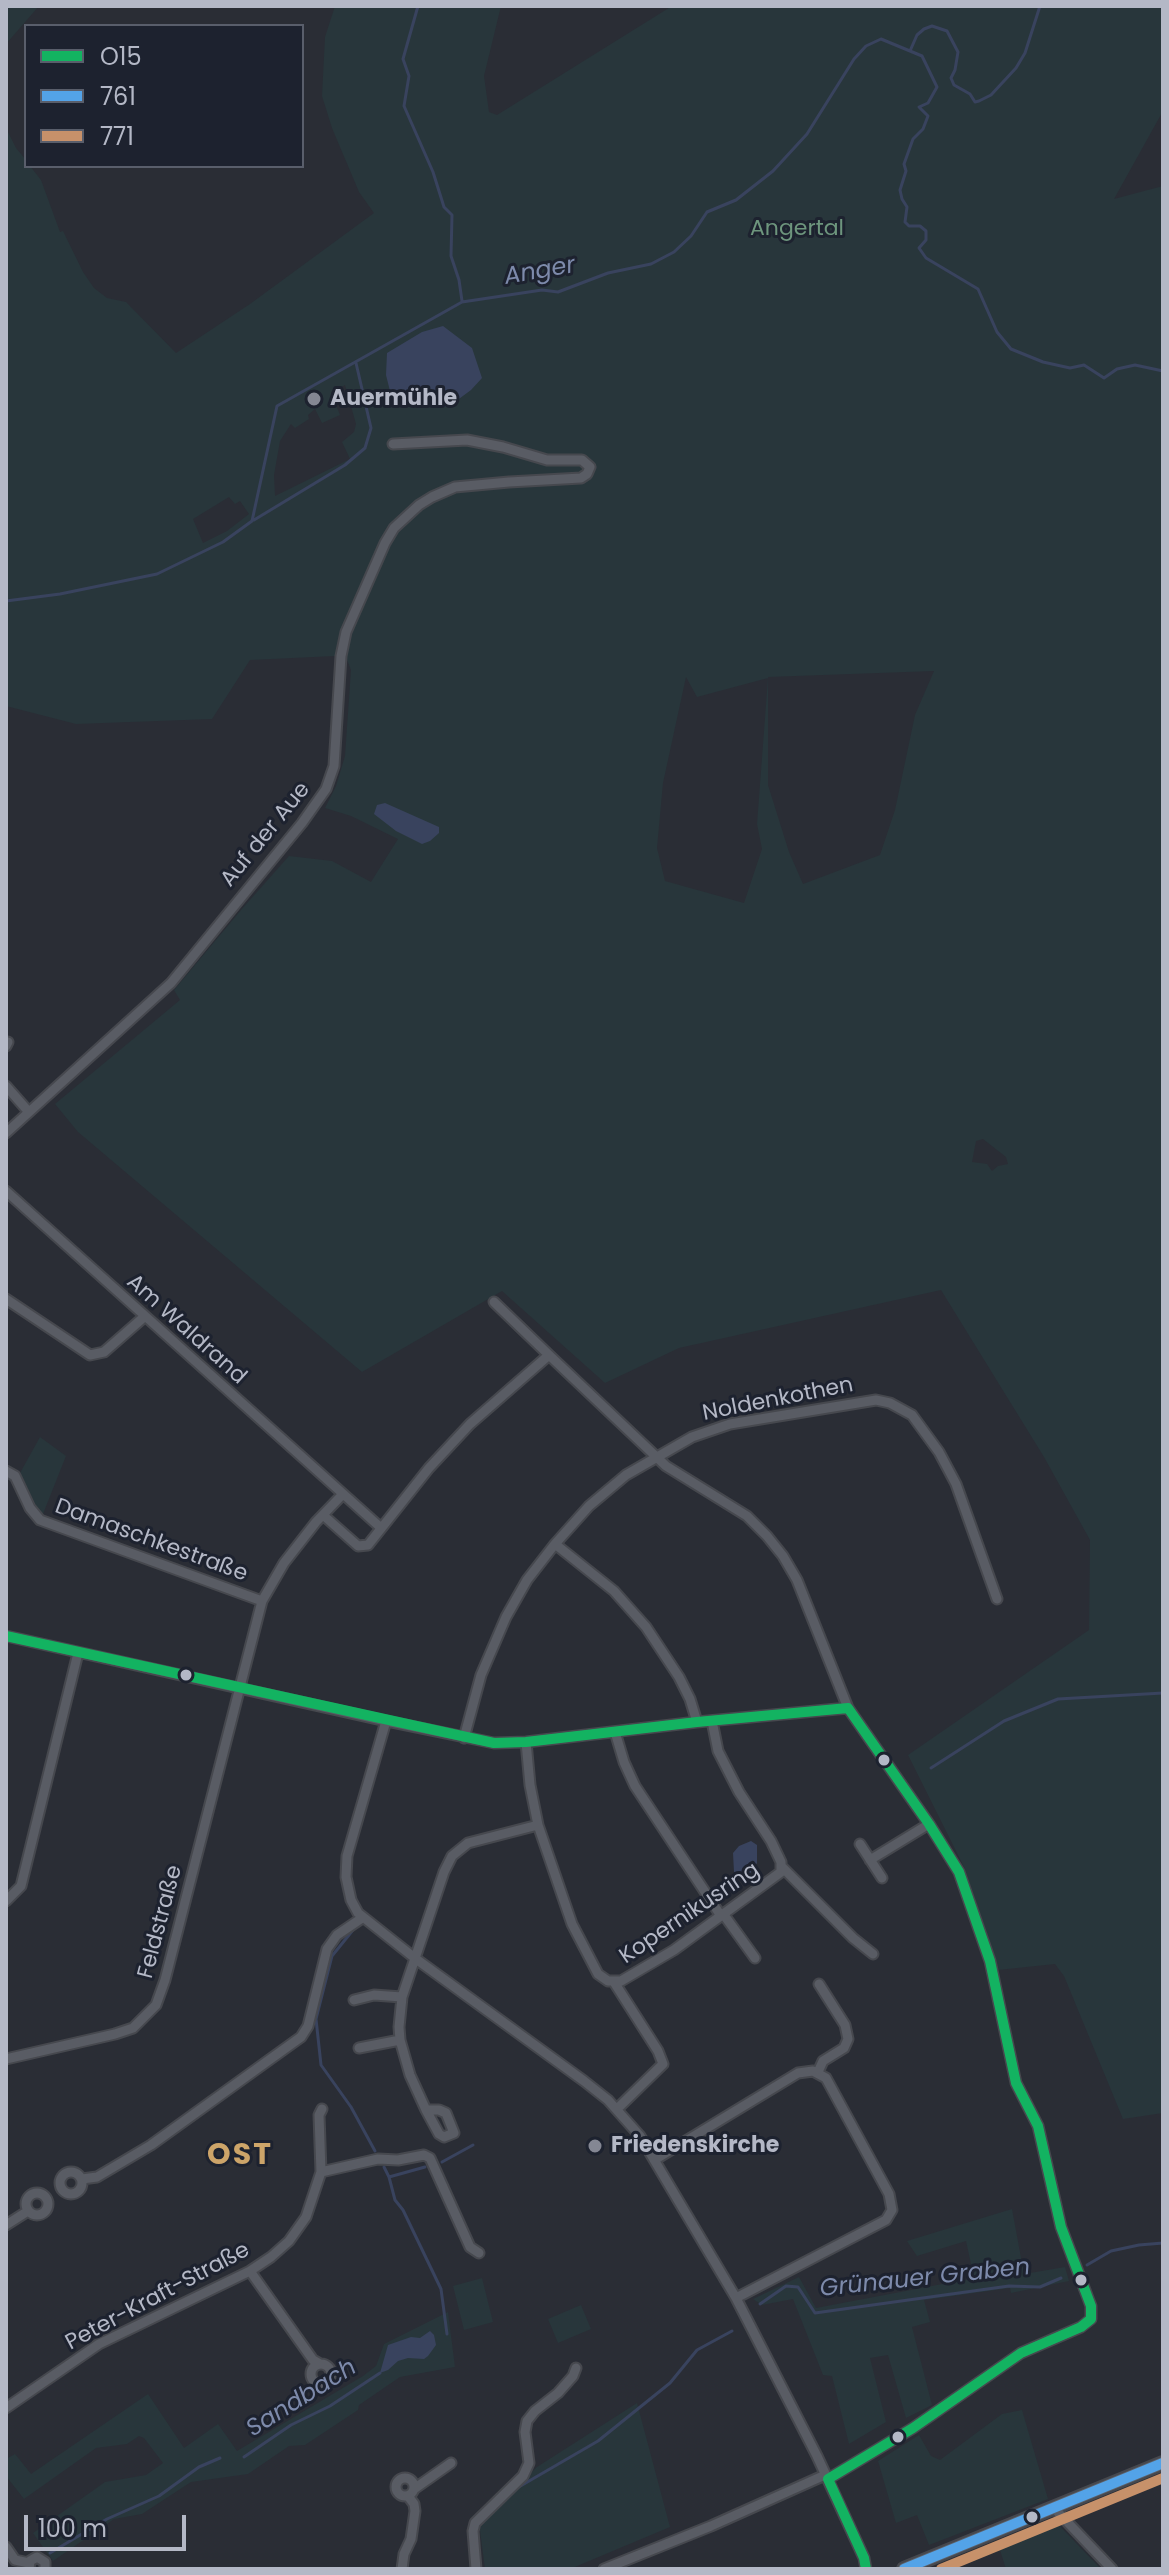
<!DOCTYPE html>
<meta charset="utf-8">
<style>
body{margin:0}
#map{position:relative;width:1169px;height:2575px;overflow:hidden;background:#2a2d35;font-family:Poppins,sans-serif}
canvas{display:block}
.frame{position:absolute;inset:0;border:8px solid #b4b8c6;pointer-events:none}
.legend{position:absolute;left:24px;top:24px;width:280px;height:144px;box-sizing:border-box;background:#1d222f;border:2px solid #595e6b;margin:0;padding:10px 14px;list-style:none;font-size:24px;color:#b4b8c6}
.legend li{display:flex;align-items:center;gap:16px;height:40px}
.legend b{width:40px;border:2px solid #595e6b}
.scale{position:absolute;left:24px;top:2515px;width:162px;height:36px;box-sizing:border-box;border:4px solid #b4b8c6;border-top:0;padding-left:10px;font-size:24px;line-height:28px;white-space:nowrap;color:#b4b8c6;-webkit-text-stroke:6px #1d222f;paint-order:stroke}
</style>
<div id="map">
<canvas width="1169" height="2575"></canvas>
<div class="frame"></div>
<ul class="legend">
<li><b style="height:10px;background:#13b361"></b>O15</li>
<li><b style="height:10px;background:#53a3e8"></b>761</li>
<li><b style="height:10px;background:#c7916a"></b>771</li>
</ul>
<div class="scale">100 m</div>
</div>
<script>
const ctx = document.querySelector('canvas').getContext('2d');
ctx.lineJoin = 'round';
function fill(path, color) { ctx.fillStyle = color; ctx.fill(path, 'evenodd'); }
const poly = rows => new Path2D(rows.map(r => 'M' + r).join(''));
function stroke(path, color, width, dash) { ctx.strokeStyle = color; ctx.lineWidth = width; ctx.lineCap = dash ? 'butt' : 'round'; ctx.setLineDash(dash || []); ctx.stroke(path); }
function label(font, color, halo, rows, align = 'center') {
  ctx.font = font + ' Poppins,sans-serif'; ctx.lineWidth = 6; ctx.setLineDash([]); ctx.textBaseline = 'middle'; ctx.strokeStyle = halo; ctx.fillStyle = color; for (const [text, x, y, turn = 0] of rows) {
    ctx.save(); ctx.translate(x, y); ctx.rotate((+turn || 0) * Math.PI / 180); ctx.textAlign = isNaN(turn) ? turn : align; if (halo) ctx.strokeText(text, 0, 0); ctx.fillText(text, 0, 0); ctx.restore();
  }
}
fill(poly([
 [6,6,39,6,6,44],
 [335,6,501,6,484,76,489,112,497,115,672,6,1163,6,1163,111,1114,199,1163,186,1163,2113,1123,2119,1064,1976,1055,1964,998,1970,965,1869,908,1755,1089,1630,1090,1540,1044,1457,941,1290,679,1348,605,1383,502,1291,362,1372,78,1132,55,1104,180,1000,174,990,241,910,289,856,332,861,371,882,398,839,351,816,325,808,336,786,345,756,351,670,346,657,351,633,362,606,344,626,335,656,250,660,212,719,76,724,6,706,6,128,16,148,26,160,26,166,30,166,41,180,60,232,63,231,83,272,94,288,107,298,126,302,176,353,250,304,374,213,359,192,332,128,322,96,325,37],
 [345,385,356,424,354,432,342,442,350,459,275,496,274,475,280,441,291,424,295,428,309,419,308,415,315,409,322,423,340,415,331,392],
 [229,497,235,504,240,501,249,514,227,531,203,543,193,519],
 [934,671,915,715,895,810,880,855,803,884,789,852,768,785,768,677],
 [686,677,697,697,768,678,757,824,762,849,744,903,665,881,657,848,663,783],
 [983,1139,1006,1157,1008,1164,998,1166,992,1171,987,1164,972,1162,976,1141],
 [40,1437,66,1456,43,1514,37,1508,20,1473],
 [1012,2209,1024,2274,1065,2267,1069,2281,1011,2293,1010,2288,924,2300,930,2322,912,2327,932,2405,906,2418,888,2355,870,2358,886,2422,849,2444,832,2376,823,2375,793,2299,762,2305,753,2299,799,2277,816,2308,974,2278,966,2241,917,2256,907,2241],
 [482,2278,493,2322,464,2330,453,2286],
 [581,2305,591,2329,558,2343,548,2319],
 [448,2312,455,2367,400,2377,359,2405,358,2410,305,2445,289,2446,248,2474,191,2482,142,2514,114,2519,53,2561,33,2533,105,2482,146,2475,163,2463,144,2438,139,2436,127,2444,96,2448,24,2499,6,2476,6,2459,15,2454,31,2474,148,2394,184,2448,218,2424,237,2451,363,2376,376,2366,384,2344],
 [637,2403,670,2527,570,2569,485,2569,479,2523,537,2467],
 [1022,2410,1048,2499,929,2545,917,2515,896,2523,878,2461,919,2435,931,2456,940,2460,1002,2414],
 [1055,2521,1101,2569,1006,2569,999,2547]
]), '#28363b');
fill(poly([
 [443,326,472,348,482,378,471,390,448,407,407,405,390,391,386,375,387,353,422,332],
 [385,803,439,827,439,833,430,841,422,844,396,831,374,814,377,805],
 [751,1841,757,1845,757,1863,749,1875,734,1872,733,1853,739,1846],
 [430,2331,434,2335,436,2345,428,2356,424,2359,408,2358,398,2361,388,2370,380,2373,388,2345,411,2337,420,2338]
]), '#39435e');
stroke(poly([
 [418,6,403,59,409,76,404,106,433,172,444,207,452,215,451,256,459,280,462,301],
 [910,51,922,56,937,87,928,103,919,107,928,116,923,129,913,139,904,164,906,171,900,190,902,199,907,207,905,222,909,226,920,226,926,231,926,240,919,248,926,258,978,289,997,332,1011,349,1043,362,1070,368,1084,365,1104,378,1117,369,1135,365,1163,371],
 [254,520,345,465,365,448,371,428,356,363],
 [6,601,60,594,157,574,223,542,252,521,277,406,462,302,542,290,558,292,608,273,651,264,674,252,691,236,707,212,736,200,773,171,807,134,854,59,866,46,881,39,910,51,917,35,924,29,932,26,947,31,958,52,955,70,951,78,954,85,970,94,975,102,979,101,991,95,1016,68,1025,53,1040,6],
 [931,1768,1004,1721,1058,1699,1163,1693],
 [353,1930,332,1956,316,2019,321,2065,351,2107,375,2151],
 [442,2162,473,2145],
 [384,2167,389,2177],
 [425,2167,389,2177,395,2200,403,2210,441,2289,447,2334],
 [1087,2265,1111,2251,1139,2245,1163,2243],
 [760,2304,786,2286,798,2287,815,2313,1009,2286,1040,2287,1061,2278],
 [244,2457,291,2425,330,2406,380,2373],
 [517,2488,598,2441,670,2383,697,2350,732,2331],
 [50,2553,107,2519,159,2496,199,2467,220,2458]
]), '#39435e', 3);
const street = poly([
 [6,1046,8,1042],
 [6,1086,28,1111],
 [6,1133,171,983,302,823,326,789,334,766,341,656,346,632,385,543,394,528,419,505,432,497,455,487,509,482,581,478,587,474,590,467,582,460,547,460,503,447,467,440,393,444],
 [6,1191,380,1527],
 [6,1299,90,1355,104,1352,144,1317],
 [494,1302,549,1355],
 [6,1471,15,1476,30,1508,40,1520,262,1601],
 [323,1515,358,1546,368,1545,429,1468,470,1424,549,1355,666,1466,747,1516,767,1536,783,1556,797,1580,848,1708,929,1824,959,1872,990,1961,1016,2083,1038,2126,1061,2227,1091,2306,1091,2319,1081,2327,1021,2353,913,2428,828,2479],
 [555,1544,614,1591,646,1627,679,1677,690,1699,697,1722],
 [6,1636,386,1721,494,1743,526,1742,697,1722,848,1708],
 [386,1721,347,1856,346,1877,351,1900,358,1913,416,1959,584,2081,608,2100,640,2136,736,2298,817,2456,864,2558,866,2569],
 [615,1732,624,1762,635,1786,721,1916],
 [464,1738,481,1675,506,1617,527,1580,555,1544,589,1506,626,1475,692,1437,730,1424,876,1400,890,1403,912,1415,939,1452,956,1484,997,1599],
 [526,1742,530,1785,538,1825,572,1924,598,1974,608,1981,621,1981,674,1950,781,1872,781,1862,771,1841,739,1792,718,1751,712,1721],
 [860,1844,882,1878],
 [870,1860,929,1824],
 [782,1867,853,1938,873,1954],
 [6,1901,21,1886,78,1653],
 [724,1915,755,1958],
 [614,1982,658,2051,663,2064,617,2109],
 [354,2000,374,1995,402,1997],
 [359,2048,400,2040],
 [6,2059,115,2034,133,2028,156,2005,165,1980,262,1601,284,1563,316,1522,343,1494],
 [818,2072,823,2061,844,2048,848,2039,845,2025,819,1984],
 [426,2110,439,2110,446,2113,454,2133,444,2137,439,2134,426,2110,410,2075,400,2040,399,2027,402,1997,444,1872,452,1856,468,1843,538,1825],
 [656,2159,798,2073,813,2071,826,2078,889,2194,892,2210,886,2220,736,2298],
 '60 2183a11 11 0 1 1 22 0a11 11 0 1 1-22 0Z',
 [321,2172,378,2159,398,2160,424,2155,430,2158,470,2247,479,2253],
 [82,2179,97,2177,151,2145,301,2037,308,2026,327,1949,337,1935,362,1918],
 '26 2204a11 11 0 1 1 22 0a11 11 0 1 1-22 0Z',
 [6,2225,28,2211],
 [250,2271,313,2360,320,2364],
 '311 2374a10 10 0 1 1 20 0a10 10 0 1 1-20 0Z',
 [6,2408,99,2344,250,2271,271,2257,289,2241,306,2217,321,2172,319,2115,322,2109],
 '396 2487a9 9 0 1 1 18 0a9 9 0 1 1-18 0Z',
 [414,2489,451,2463],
 [1053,2507,1112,2569],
 [6,2547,15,2560,29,2563],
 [29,2569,30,2561,37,2557,45,2562,45,2569],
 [402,2569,404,2554,411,2539,415,2511,414,2504,408,2496],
 [476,2569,473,2531,475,2523,523,2476,529,2463,525,2432,527,2421,535,2411,558,2393,573,2376,576,2368],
 [604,2569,711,2526,825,2475]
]);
const secondary = poly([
 [904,2569,1163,2463]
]);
stroke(street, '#46484e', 13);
stroke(secondary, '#46484e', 16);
stroke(street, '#595c64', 9);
stroke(secondary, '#5d6068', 12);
stroke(poly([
 [6,1636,494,1743,526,1742,697,1722,848,1708],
 [848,1708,929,1824,959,1872,990,1961,1016,2083,1038,2126,1061,2227,1091,2306,1091,2319],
 [828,2479,913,2428,1021,2353,1081,2327,1091,2319],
 [828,2479,864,2558,866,2569]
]), '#13b361', 10);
stroke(poly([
 [904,2569,1163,2463]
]), '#53a3e8', 10);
stroke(poly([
 [941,2569,1163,2478]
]), '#c7916a', 10);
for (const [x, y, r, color] of [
 [314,399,8,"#848793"],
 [186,1675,7,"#b4b8c6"],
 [884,1760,7,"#b4b8c6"],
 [595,2146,8,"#848793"],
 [1081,2280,7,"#b4b8c6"],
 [898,2437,7,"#b4b8c6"],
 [1032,2517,7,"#b4b8c6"]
]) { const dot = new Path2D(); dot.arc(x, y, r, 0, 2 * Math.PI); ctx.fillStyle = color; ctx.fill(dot); stroke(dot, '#1d222f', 3); }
label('22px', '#6d957d', '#1d222f', [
 ["Angertal",797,229]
]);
label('bold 22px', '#b4b8c6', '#1d222f', [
 ["Auermühle",330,399],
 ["Friedenskirche",611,2146]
], 'left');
label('22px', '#b4b8c6', '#1d222f', [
 ["Auf der Aue",266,835,-51],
 ["Am Waldrand",186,1330,42],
 ["Noldenkothen",778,1400,-11],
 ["Damaschkestraße",151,1541,20],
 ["Kopernikusring",690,1914,-34],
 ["Feldstraße",161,1922,-75],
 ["Peter-Kraft-Straße",158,2297,-28]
]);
label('italic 24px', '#7d8aab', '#1d222f', [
 ["Anger",540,272,-10],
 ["Grünauer Graben",925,2279,-6],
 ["Sandbach",302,2399,-32]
]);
ctx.letterSpacing = '2px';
label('bold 30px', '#cca469', '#1d222f', [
 ["OST",240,2156]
]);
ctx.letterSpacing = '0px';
</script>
